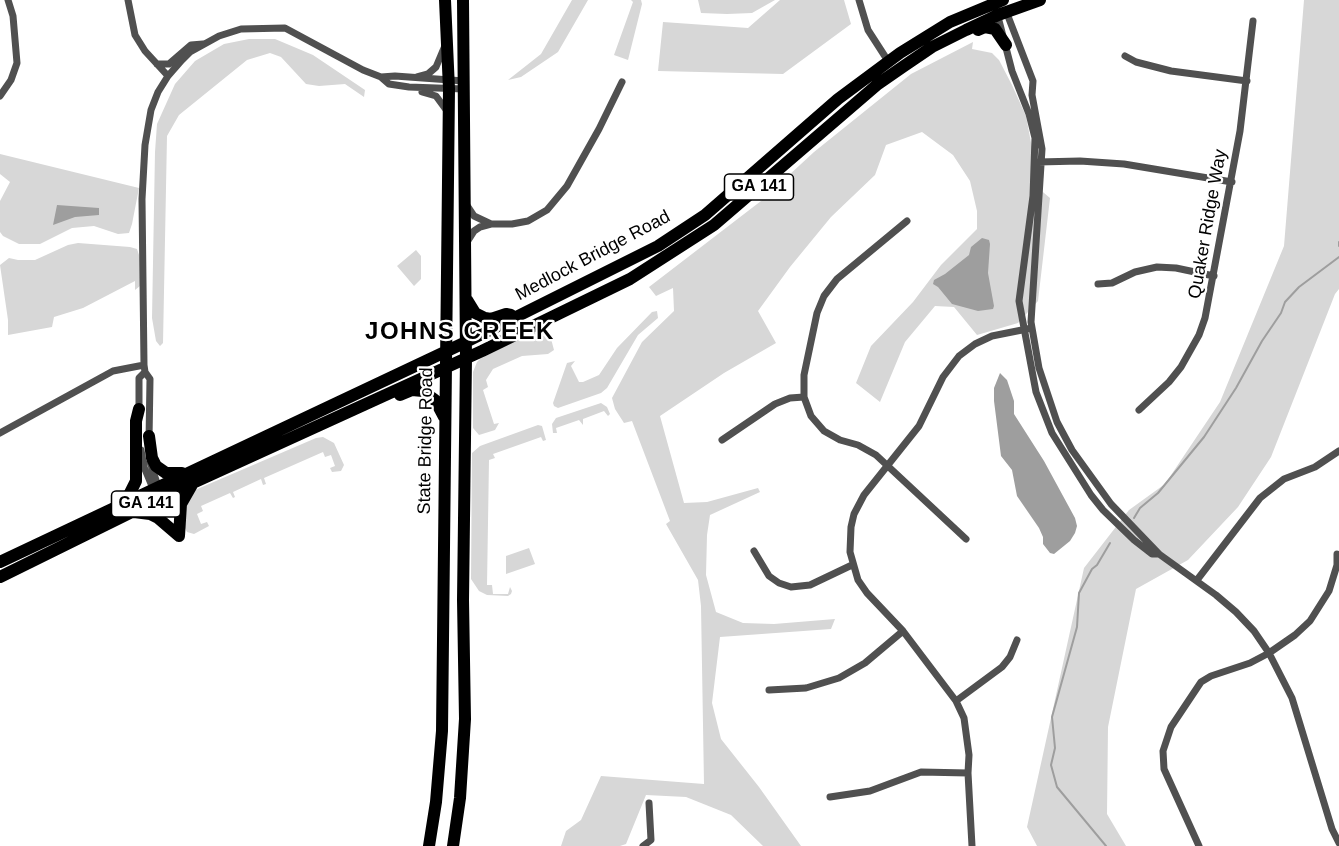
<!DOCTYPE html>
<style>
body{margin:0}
canvas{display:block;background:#fff}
</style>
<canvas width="1339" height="846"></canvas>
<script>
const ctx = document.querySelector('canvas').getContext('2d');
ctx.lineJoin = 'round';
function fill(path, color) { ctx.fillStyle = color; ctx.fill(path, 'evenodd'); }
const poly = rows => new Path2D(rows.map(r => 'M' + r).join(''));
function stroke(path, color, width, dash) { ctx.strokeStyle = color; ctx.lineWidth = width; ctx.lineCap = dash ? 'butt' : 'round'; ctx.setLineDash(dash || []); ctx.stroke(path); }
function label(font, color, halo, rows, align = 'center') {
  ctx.font = font + ' Helvetica,sans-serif'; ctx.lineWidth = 4.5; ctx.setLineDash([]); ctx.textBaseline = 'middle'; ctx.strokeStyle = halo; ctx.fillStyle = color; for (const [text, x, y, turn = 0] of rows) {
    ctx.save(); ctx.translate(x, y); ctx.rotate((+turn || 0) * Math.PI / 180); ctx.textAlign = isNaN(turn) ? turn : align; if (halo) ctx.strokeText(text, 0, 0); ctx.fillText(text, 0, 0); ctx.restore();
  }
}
fill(poly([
 [572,0,588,0,558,52,521,77,508,80,541,54],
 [631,0,641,0,642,4,628,60,614,55,633,2],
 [698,0,775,0,752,13,727,14,701,13],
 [780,0,844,0,851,24,783,74,658,71,663,22,748,28],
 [1304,0,1339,0,1339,289,1335,294,1271,457,1238,507,1188,560,1136,589,1108,727,1107,814,1126,846,1037,846,1027,827,1084,568,1129,510,1165,484,1220,402,1284,246],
 [249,39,275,39,313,55,365,90,364,97,345,84,319,86,306,84,281,57,270,53,247,60,179,115,167,136,163,343,160,346,156,341,152,318,155,152,157,124,175,84,195,61,224,44],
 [973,42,972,49,992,53,999,60,1012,85,1026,116,1032,148,1031,182,1050,198,1038,301,1018,323,977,335,954,307,935,306,905,342,880,402,856,383,871,346,913,302,941,265,977,229,977,211,970,181,953,155,922,132,886,145,875,175,831,217,790,267,758,311,776,343,724,373,660,416,684,503,707,502,758,488,760,492,710,515,707,535,706,575,716,612,743,623,774,624,835,619,831,629,720,637,712,703,721,739,759,787,801,846,763,846,731,815,686,797,646,795,626,844,620,846,561,846,566,831,581,820,601,776,704,784,701,606,698,580,666,524,670,521,632,421,624,423,615,409,612,398,642,342,674,311,673,288,656,296,649,287,761,201,814,152,911,74],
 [0,154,139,188,132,224,129,233,118,234,94,226,72,228,40,244,19,244,3,236,0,232,0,201,10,182,0,174],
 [78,243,130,247,137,249,140,258,140,286,135,290,135,281,83,308,54,317,52,327,8,335,8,320,0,265,9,258,18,260,35,260,68,245],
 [416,250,421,256,421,279,414,286,397,266],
 [657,311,658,318,638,335,607,388,601,393,558,408,554,406,553,403,567,363,575,361,571,366,579,382,583,382,599,375,617,348,652,312],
 [536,330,546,331,550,335,554,350,548,354,522,356,493,369,486,380,488,387,483,390,494,424,499,423,495,430,479,435,473,428,473,372,477,362,481,358],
 [601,403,607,407,610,414,608,416,604,411,583,419,583,425,579,420,556,428,557,433,553,433,552,424,556,418],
 [538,425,542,426,546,440,543,441,541,437,493,454,495,458,489,460,487,585,492,585,493,594,508,594,510,587,512,591,511,594,508,596,487,595,479,591,471,579,472,453,480,446],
 [323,437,334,443,344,465,341,471,332,472,330,468,335,466,331,455,325,457,323,452,264,478,266,484,263,485,261,479,233,492,235,497,233,498,230,493,201,506,203,511,197,514,201,524,207,522,209,526,194,534,187,532,184,526,185,499,195,490,316,438],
 [529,548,535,564,506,574,506,556]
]), '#d7d7d7');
fill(poly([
 [57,205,99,208,99,215,75,217,53,225],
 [982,238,989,240,990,244,988,273,994,306,993,309,978,311,952,304,938,287,933,284,934,280,945,274,969,255,971,247],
 [1000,373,1007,380,1014,401,1014,414,1044,461,1075,518,1077,526,1075,533,1070,541,1054,554,1050,553,1043,544,1043,537,1039,528,1017,496,1012,470,1001,456,994,401,994,388]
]), '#9e9e9e');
stroke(poly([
 [1339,242,1339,246],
 [1134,518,1140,508,1158,493,1204,437,1236,388,1262,341,1281,313,1285,302,1299,287,1339,257],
 [1106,846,1057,787,1051,765,1055,748,1052,717,1077,627,1079,593,1092,569,1097,565,1110,543]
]), '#9e9e9e', 2);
stroke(poly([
 [128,0,135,35,145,51,168,76],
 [859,0,868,30,888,61],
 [1006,11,1033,81,1032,95,1042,149,1031,322,1039,368,1057,422,1072,450,1111,504,1159,554,1216,595,1236,612,1254,631,1269,653,1292,698,1332,829,1339,843],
 [997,13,1012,71,1029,114,1035,138,1033,196,1019,301,1036,392,1052,433,1091,495,1103,510,1134,540,1152,554,1159,554],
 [1125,56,1136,62,1171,71,1247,81],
 [157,64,169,64,191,45,203,44],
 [381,77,395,76,464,81],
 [417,77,428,74,436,67,444,48],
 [422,92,436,96,447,111],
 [0,96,11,80,17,63,13,16,8,0],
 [1038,162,1080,161,1124,164,1232,182],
 [466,204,474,216,491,224],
 [907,221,837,279,824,296,817,313,804,375,804,397,811,416,824,431,840,440,858,445,876,455,966,539],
 [467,242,474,231,480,227,491,224,512,224,528,221,547,210,567,186,599,129,622,82],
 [1098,284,1112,283,1135,272,1157,267,1176,268,1214,276],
 [1139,410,1169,382,1181,367,1199,335,1205,318,1240,131,1253,21],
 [139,412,139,378,145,372],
 [0,433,113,371,144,365],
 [149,440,150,379,145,372,144,365,142,199,145,145,151,110,158,92,168,76,182,60,190,52,219,36,241,29,285,28,363,70,381,77,389,84,409,87,464,89],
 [722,440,775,404,790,398,804,397],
 [141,450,144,467,154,491],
 [150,462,159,489],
 [754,551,769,576,779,583,791,587,810,585,852,565],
 [1197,580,1260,498,1284,479,1315,467,1339,451],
 [769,690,806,688,839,678,865,663,903,631],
 [956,701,1002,667,1010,657,1017,640],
 [830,797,870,791,921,772,968,773],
 [643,846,651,840,649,803],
 [972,846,968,773,969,755,964,718,956,701,903,631,867,593,858,580,850,552,851,527,854,514,864,495,919,426,943,377,959,356,975,344,992,336,1032,328],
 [1199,846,1164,769,1163,751,1171,727,1201,682,1211,676,1250,663,1269,653,1295,635,1310,621,1329,591,1337,565,1337,554]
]), '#505050', 7);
stroke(poly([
 [978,30,985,27,995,29,1006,45],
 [467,300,475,313,485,318,491,319,506,314,511,315],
 [400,395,412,390,423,391,435,400,444,417],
 [149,436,152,458,156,466,166,473,182,473],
 [126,501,136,481,136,421,139,409],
 [134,512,150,514,158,518,179,536],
 [179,536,181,504,193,483],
 [0,562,466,342,658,246,705,215,838,99,900,53,950,22,1003,0],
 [0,577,162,497,482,351,630,279,714,225,878,84,904,66,932,47,966,30,998,15,1040,0],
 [429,846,436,802,442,731,449,89,445,0],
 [453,846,460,798,465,719,463,600,466,358,463,0]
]), '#000', 12);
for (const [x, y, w] of [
 [759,187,69],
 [146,504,69]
]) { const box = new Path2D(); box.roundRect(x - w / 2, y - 13, w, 26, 4.5); ctx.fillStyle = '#fff'; ctx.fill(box); stroke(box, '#000', 1.5); }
label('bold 16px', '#000', null, [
 ["GA 141",759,187],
 ["GA 141",146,504]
]);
label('18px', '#000', '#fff', [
 ["Quaker Ridge Way",1208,224,-80],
 ["Medlock Bridge Road",593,256,-28],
 ["State Bridge Road",426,441,-89]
]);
ctx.letterSpacing = '1.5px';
label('bold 24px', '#000', '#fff', [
 ["JOHNS CREEK",460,332]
]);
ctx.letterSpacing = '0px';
</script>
